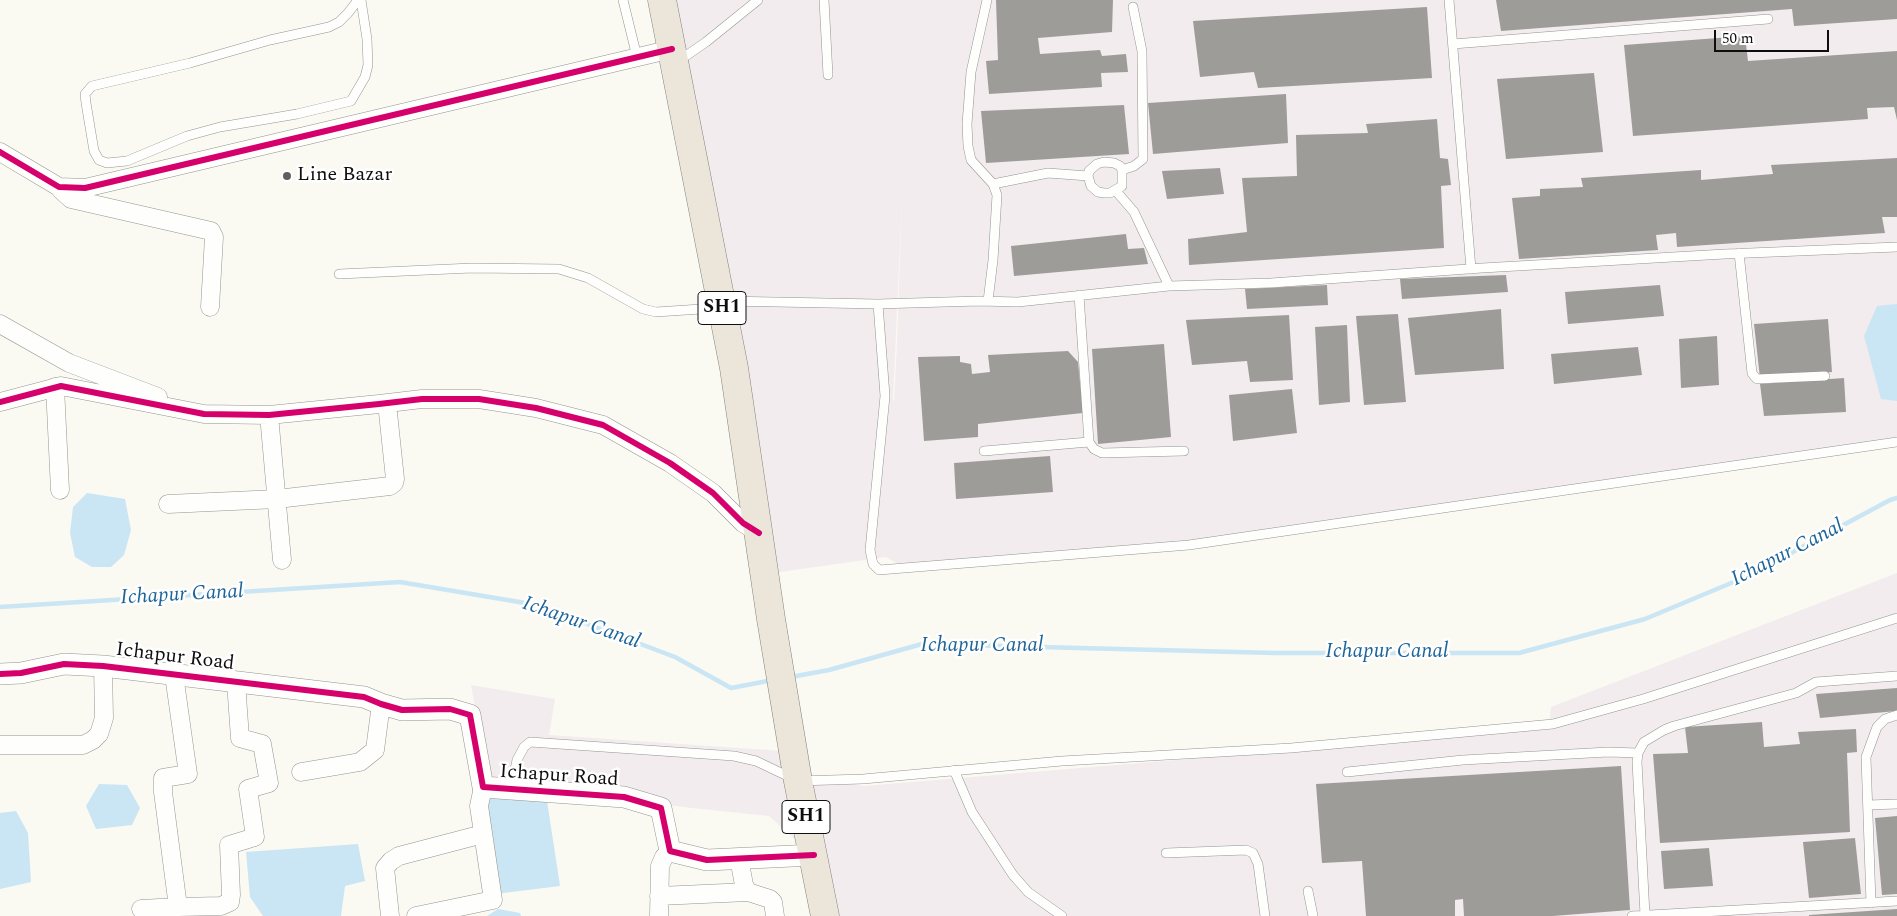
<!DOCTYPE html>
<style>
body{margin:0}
#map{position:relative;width:1897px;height:916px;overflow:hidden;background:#faf9f2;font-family:Spectral,serif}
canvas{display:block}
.scale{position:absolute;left:1714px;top:30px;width:115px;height:22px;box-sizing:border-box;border:2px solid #0e0e0e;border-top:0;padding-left:6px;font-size:15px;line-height:18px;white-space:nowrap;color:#0e0e0e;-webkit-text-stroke:4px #fff;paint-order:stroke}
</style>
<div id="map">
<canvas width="1897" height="916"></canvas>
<div class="scale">50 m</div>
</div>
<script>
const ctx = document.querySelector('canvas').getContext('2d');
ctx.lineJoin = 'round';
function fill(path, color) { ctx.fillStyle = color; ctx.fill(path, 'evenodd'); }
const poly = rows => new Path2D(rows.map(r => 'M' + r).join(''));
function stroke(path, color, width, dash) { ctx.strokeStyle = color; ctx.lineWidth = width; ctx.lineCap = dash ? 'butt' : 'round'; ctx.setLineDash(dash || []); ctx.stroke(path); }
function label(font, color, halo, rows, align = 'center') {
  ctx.font = font + ' Spectral,serif'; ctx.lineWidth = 5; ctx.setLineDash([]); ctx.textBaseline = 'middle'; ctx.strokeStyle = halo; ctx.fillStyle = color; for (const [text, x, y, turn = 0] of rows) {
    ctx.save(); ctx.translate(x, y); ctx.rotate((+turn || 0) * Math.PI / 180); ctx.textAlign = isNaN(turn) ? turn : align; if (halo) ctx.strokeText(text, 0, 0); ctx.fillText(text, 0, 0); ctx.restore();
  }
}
fill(poly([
 [667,0,1897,0,1897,439,1179,545,902,566,886,557,773,573],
 [902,199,897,343,894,401,893,400],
 [1897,573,1897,916,825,916,801,773,864,786,1549,729,1551,707],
 [471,685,555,699,549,735,783,751,801,845,769,816,692,808,489,783]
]), '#f2ecef');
fill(poly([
 [1897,304,1897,401,1881,399,1864,336,1877,306],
 [87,493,125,499,131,530,124,555,111,567,92,567,75,557,70,533,73,507],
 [99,784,127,785,140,808,132,825,96,829,86,806],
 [490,796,547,801,560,886,495,894,485,808],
 [16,811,28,833,31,882,0,889,0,813],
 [358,844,365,881,345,886,341,916,263,916,250,897,246,852],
 [498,909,520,913,521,916,487,916]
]), '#cae5f3');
stroke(poly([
 [0,607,400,582,537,605,675,657,731,688,773,680],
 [791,677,829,670,922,644,1275,653,1519,653,1645,619,1748,576,1890,500,1897,498]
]), '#cae5f3', 4.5);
fill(poly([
 [996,0,1113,0,1112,32,1038,38,1040,54,1100,50,1102,56,1126,54,1128,72,1101,73,1102,87,989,94,986,61,998,60],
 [1496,0,1897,0,1897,19,1794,26,1792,9,1501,31],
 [1427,7,1432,78,1258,88,1254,72,1200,77,1193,21],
 [1745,36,1748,61,1897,51,1897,120,1894,107,1867,108,1868,119,1633,136,1624,45],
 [1594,73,1603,152,1506,159,1497,79],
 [1286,94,1288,143,1153,154,1148,103],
 [1124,105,1129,154,986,163,981,111],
 [1437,119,1440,158,1448,159,1451,185,1441,186,1444,248,1189,265,1188,239,1247,232,1242,178,1297,176,1296,135,1368,133,1366,124],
 [1897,158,1897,217,1882,217,1885,233,1677,247,1676,233,1656,235,1658,250,1519,259,1512,198,1540,196,1540,189,1583,187,1581,178,1701,170,1701,180,1773,174,1771,165],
 [1220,168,1224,194,1167,199,1162,171],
 [1126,234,1128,249,1144,248,1148,264,1014,276,1011,246],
 [1506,275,1508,292,1402,299,1400,279],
 [1327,285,1328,305,1247,309,1245,289],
 [1660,285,1664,316,1568,324,1565,292],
 [1501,309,1504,369,1415,375,1408,318],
 [1398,314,1406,402,1364,405,1356,316],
 [1289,315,1293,380,1250,382,1247,361,1192,365,1186,320],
 [1828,319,1832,372,1760,378,1754,324],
 [1347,325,1350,402,1319,405,1315,327],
 [1717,336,1719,385,1681,388,1679,339],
 [1164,344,1171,437,1098,444,1092,349],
 [1638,347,1642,375,1554,384,1551,354],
 [1068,351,1078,362,1083,413,978,424,978,437,924,441,918,357,960,356,960,362,971,364,972,374,990,372,988,355],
 [1844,378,1846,412,1764,416,1760,384],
 [1292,389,1297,433,1233,441,1229,395],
 [1050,456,1053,492,956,499,954,463],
 [1897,688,1897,711,1820,718,1816,694],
 [1762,722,1764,747,1800,744,1798,732,1856,729,1857,752,1847,753,1850,832,1660,843,1653,754,1688,753,1685,727],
 [1621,766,1630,910,1553,916,1464,916,1463,899,1455,900,1455,916,1366,916,1362,861,1322,863,1316,784],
 [1897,816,1897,894,1882,895,1875,818],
 [1855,838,1861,894,1809,898,1803,842],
 [1709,848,1713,886,1664,889,1661,851],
 [1897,909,1897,916,1809,916,1809,915]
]), '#9e9c98');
const service = poly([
 [358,0,348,13,339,22,329,27,270,40,190,63,92,86,85,94,86,103,94,151,99,160,107,163,127,161,187,136,220,127,297,114,351,101,365,77,368,65,367,39,361,0],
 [623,0,637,57],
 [824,0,828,75],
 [987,0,971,72,967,124,968,146,971,160,993,184,997,195,993,260,988,301],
 [1449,0,1471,269],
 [1453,44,1768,19],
 [677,62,706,42,758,0],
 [1122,170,1134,166,1143,159,1142,51,1133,7],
 [993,184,1048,173,1088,176,1091,186,1098,192,1104,193,1110,193,1122,186,1122,170,1120,166,1114,163,1104,162,1097,164,1089,171,1088,176],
 [1116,191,1134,212,1169,286],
 [1739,253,1752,373,1755,377,1757,379,1825,376],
 [339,274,472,268,559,269,588,278,643,309,656,312,701,309,720,310],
 [1079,295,1089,442,1094,449,1102,453,1184,451],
 [724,301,878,304,979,301,1018,302,1169,286,1271,283,1482,268,1725,254,1897,247],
 [878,304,885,396,870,550,873,564,879,570,1189,545,1897,442],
 [984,451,1089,442],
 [954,770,972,812,1013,875,1028,892,1062,916],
 [1347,772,1463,760,1608,752,1638,753],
 [511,789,517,760,524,747,530,742,734,756,756,761,798,781,863,779,1062,761,1291,748,1553,724,1643,699,1897,618],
 [1868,805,1897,804],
 [1166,853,1246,850,1253,853,1258,864,1265,916],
 [1308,891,1313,916],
 [1871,903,1866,757,1877,727,1885,719,1897,715],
 [1645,915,1637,762,1638,753,1644,742,1664,730,1674,726,1796,693,1816,682,1897,676],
 [1632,916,1897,901]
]);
const minor = poly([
 [0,152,59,187,85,188,672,49],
 [61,190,71,199,211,231,214,237,210,307],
 [0,324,69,363,158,397],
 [55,387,60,490],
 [0,402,61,386,204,414,269,415,379,404,422,399,479,399,536,408,603,425,670,463,713,493,743,523,759,533],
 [269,415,282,560],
 [168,504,277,499,390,486,394,483,395,479,387,403],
 [0,745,83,745,93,740,99,734,104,718,103,666],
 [301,772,360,762,375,750,381,704],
 [739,858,744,885,748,892,770,899,773,902,775,916],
 [659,896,748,892],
 [178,907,221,906,230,902,231,895,229,845,255,837,248,789,269,783,262,744,240,738,236,682],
 [141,909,178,907,163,792,163,778,188,774,174,675],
 [390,916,385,868,391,861,399,856,483,834],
 [416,916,493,900,479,806,483,787],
 [659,916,660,866,664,857,670,851]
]);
const tertiary = poly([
 [0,674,21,673,64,664,103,666,364,697,381,704,402,710,450,709,470,715,483,787,624,797,661,808,670,851,707,860,814,855]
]);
const primary = poly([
 [662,0,734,368,771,619,798,781,825,916]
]);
stroke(service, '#949491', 10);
stroke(minor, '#949491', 19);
stroke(tertiary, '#949491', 22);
stroke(primary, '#82817e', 29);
stroke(service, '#fefefd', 9);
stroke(minor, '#fefefd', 18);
stroke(tertiary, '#fefefd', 21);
stroke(primary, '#ebe6d9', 28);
stroke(poly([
 [0,152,59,187,85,188,672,49],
 [0,402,61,386,204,414,269,415,379,404,422,399,479,399,536,408,603,425,670,463,713,493,743,523,759,533],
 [0,674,21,673,64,664,103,666,364,697,381,704,402,710,450,709,470,715,483,787,624,797,661,808,670,851,707,860,814,855]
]), '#d6006c', 6);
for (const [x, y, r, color] of [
 [287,176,5,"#61605e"]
]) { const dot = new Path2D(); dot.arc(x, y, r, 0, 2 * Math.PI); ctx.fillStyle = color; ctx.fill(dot); stroke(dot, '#fff', 2); }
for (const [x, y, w] of [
 [722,308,48],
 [806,817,48]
]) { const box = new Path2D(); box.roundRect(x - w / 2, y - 16.5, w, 33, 4); ctx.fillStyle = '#fff'; ctx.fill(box); stroke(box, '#0e0e0e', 1); }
label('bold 19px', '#0e0e0e', null, [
 ["SH1",722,308],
 ["SH1",806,817]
]);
label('20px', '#0e0e0e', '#fff', [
 ["Line Bazar",297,176]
], 'left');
label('20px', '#0e0e0e', '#fff', [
 ["Ichapur Road",175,658,7],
 ["Ichapur Road",559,777,4]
]);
label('italic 21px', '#1d6599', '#fff', [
 ["Ichapur Canal",1788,554,-27],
 ["Ichapur Canal",182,596,-3],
 ["Ichapur Canal",581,624,19],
 ["Ichapur Canal",982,647],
 ["Ichapur Canal",1387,653]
]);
</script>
